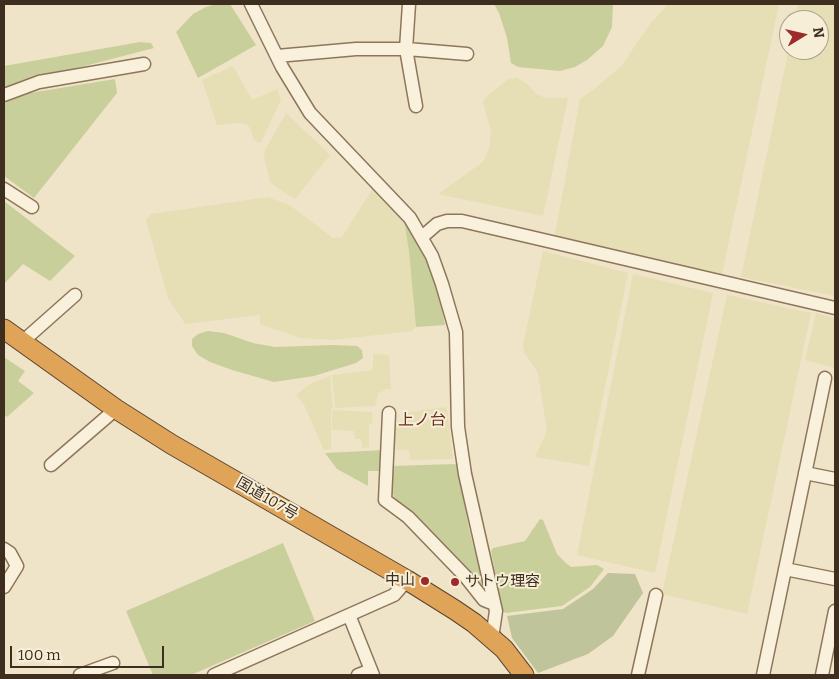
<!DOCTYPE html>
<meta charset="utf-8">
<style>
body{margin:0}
#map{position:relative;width:839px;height:679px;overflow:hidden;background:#f0e4c8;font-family:Bitter,serif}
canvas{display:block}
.frame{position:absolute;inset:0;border:5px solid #3d2e20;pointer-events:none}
.north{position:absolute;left:779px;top:10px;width:50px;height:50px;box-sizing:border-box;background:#f7eed8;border:1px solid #ada18e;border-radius:50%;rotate:81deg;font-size:14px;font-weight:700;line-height:20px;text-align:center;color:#3d2e20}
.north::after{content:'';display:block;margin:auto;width:18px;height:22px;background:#9e2a2b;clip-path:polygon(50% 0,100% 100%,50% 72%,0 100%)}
.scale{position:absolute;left:10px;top:646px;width:154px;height:22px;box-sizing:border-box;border:2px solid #3d2e20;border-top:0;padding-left:6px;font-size:15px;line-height:18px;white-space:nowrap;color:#3d2e20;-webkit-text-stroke:4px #f7eed8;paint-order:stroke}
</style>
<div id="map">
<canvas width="839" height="679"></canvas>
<div class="frame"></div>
<div class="north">N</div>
<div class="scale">100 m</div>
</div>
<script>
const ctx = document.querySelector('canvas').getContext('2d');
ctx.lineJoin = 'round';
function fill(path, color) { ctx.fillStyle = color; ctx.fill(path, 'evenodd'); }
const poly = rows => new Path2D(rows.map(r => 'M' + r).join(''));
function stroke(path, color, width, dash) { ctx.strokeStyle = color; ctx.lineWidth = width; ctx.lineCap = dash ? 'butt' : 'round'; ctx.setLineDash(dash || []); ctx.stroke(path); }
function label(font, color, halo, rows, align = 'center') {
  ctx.font = font + ' Bitter,"Noto Sans JP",serif'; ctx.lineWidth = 4; ctx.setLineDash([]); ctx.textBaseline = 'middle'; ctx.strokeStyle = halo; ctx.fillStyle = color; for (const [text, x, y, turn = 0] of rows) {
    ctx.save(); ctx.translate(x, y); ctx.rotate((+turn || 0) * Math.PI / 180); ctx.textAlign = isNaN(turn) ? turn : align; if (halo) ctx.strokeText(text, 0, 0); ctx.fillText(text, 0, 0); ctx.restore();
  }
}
fill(poly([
 [668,4,779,4,722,274,554,239,580,99,597,87,622,65,650,24],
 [798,4,835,4,835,296,741,277,789,48,789,50,819,50,819,20,795,20],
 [233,66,252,100,277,89,281,100,261,142,257,142,253,138,250,128,246,124,241,123,217,125,202,80],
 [517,78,527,84,537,94,545,98,568,98,543,216,438,194,483,162,489,149,491,132,483,102,485,98,508,79],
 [286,113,330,155,295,199,276,187,270,182,264,158,265,150],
 [373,188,375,188,404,220,409,252,416,327,412,331,334,340,300,338,260,324,260,315,185,324,168,298,146,220,151,214,268,197,291,206,333,238,342,237],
 [543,251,628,273,589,466,535,457,547,431,538,373,524,352,523,345],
 [633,274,713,293,655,573,577,555],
 [727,295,811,313,747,614,662,594],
 [816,313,835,318,835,368,805,360],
 [373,354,389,355,391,389,386,389,378,394,375,406,335,408,332,375,373,370],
 [330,376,333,408,331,409,331,449,324,450,304,405,296,395,310,384],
 [445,407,447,410,453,459,410,460,409,450,390,450,391,424,401,424,403,413],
 [332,410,372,412,373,423,369,424,369,447,362,448,361,439,355,439,354,431,332,430]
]), '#e6deb5');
fill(poly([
 [216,4,230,4,256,45,198,78,176,32,193,14,206,7],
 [494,4,613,4,612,27,603,46,587,60,575,67,560,71,518,67,511,63,507,38,499,13],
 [140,42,151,43,154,48,4,87,4,66],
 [115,79,117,93,34,198,4,176,4,103,24,94],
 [4,201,75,256,50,281,23,264,4,284],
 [404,220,427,262,439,294,445,325,416,327,409,252],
 [208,331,224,333,253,343,275,347,332,345,357,346,362,350,363,358,356,363,314,376,274,382,232,370,210,362,198,355,192,346,192,339,198,334],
 [4,357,25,371,18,381,34,393,7,417,4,414],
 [385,450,383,471,368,471,368,486,337,469,325,453],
 [457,464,469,529,486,596,445,551,431,531,396,501,392,492,391,466],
 [540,519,543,520,557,554,566,563,571,567,597,565,604,569,590,587,562,606,506,613,502,611,491,551,493,548,525,541],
 [283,543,315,621,191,675,153,675,126,611]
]), '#c9cf9b');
fill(poly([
 [608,573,635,574,643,593,613,636,588,654,538,673,512,638,507,616,563,609,593,589]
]), '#bfc49a');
const minor = poly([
 [251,4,282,67,310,113,410,218,432,256,442,284,456,332,458,427,465,474,496,611,492,638],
 [409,4,406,49,416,106],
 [277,56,356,49,407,49,467,54],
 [4,95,39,82,144,64],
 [4,189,32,207],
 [422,237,437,224,447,221,462,221,835,308],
 [22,342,75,295],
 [389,413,385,500,408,517,465,576,484,600,494,604],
 [51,465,116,409],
 [805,473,835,479],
 [4,549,10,553,17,566,4,587],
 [785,569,835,579],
 [349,615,394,595,407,580],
 [80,675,113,663],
 [214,675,349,615,373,675],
 [358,675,371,670],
 [638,675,656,595],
 [763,675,825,378],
 [822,675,835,611]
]);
const highway = poly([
 [4,329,116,409,171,444,407,580,455,610,474,623,504,649,524,675]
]);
stroke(minor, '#8d765c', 15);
stroke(highway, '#5b4430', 21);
stroke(minor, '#faf1dc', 12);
stroke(highway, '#e0a458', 19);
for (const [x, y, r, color] of [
 [425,581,5,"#9e2a2b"],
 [455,582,5,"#9e2a2b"]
]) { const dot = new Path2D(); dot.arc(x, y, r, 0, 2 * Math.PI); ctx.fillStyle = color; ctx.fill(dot); stroke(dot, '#f7eed8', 2); }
label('15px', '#3d2e20', '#f7eed8', [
 ["国道107号",267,499,30]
]);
label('15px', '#3d2e20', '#f7eed8', [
 ["中山",415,581],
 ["サトウ理容",465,582,"left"]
], 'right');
label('16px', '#6b2e1e', '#f7eed8', [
 ["上ノ台",422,421]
]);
</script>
